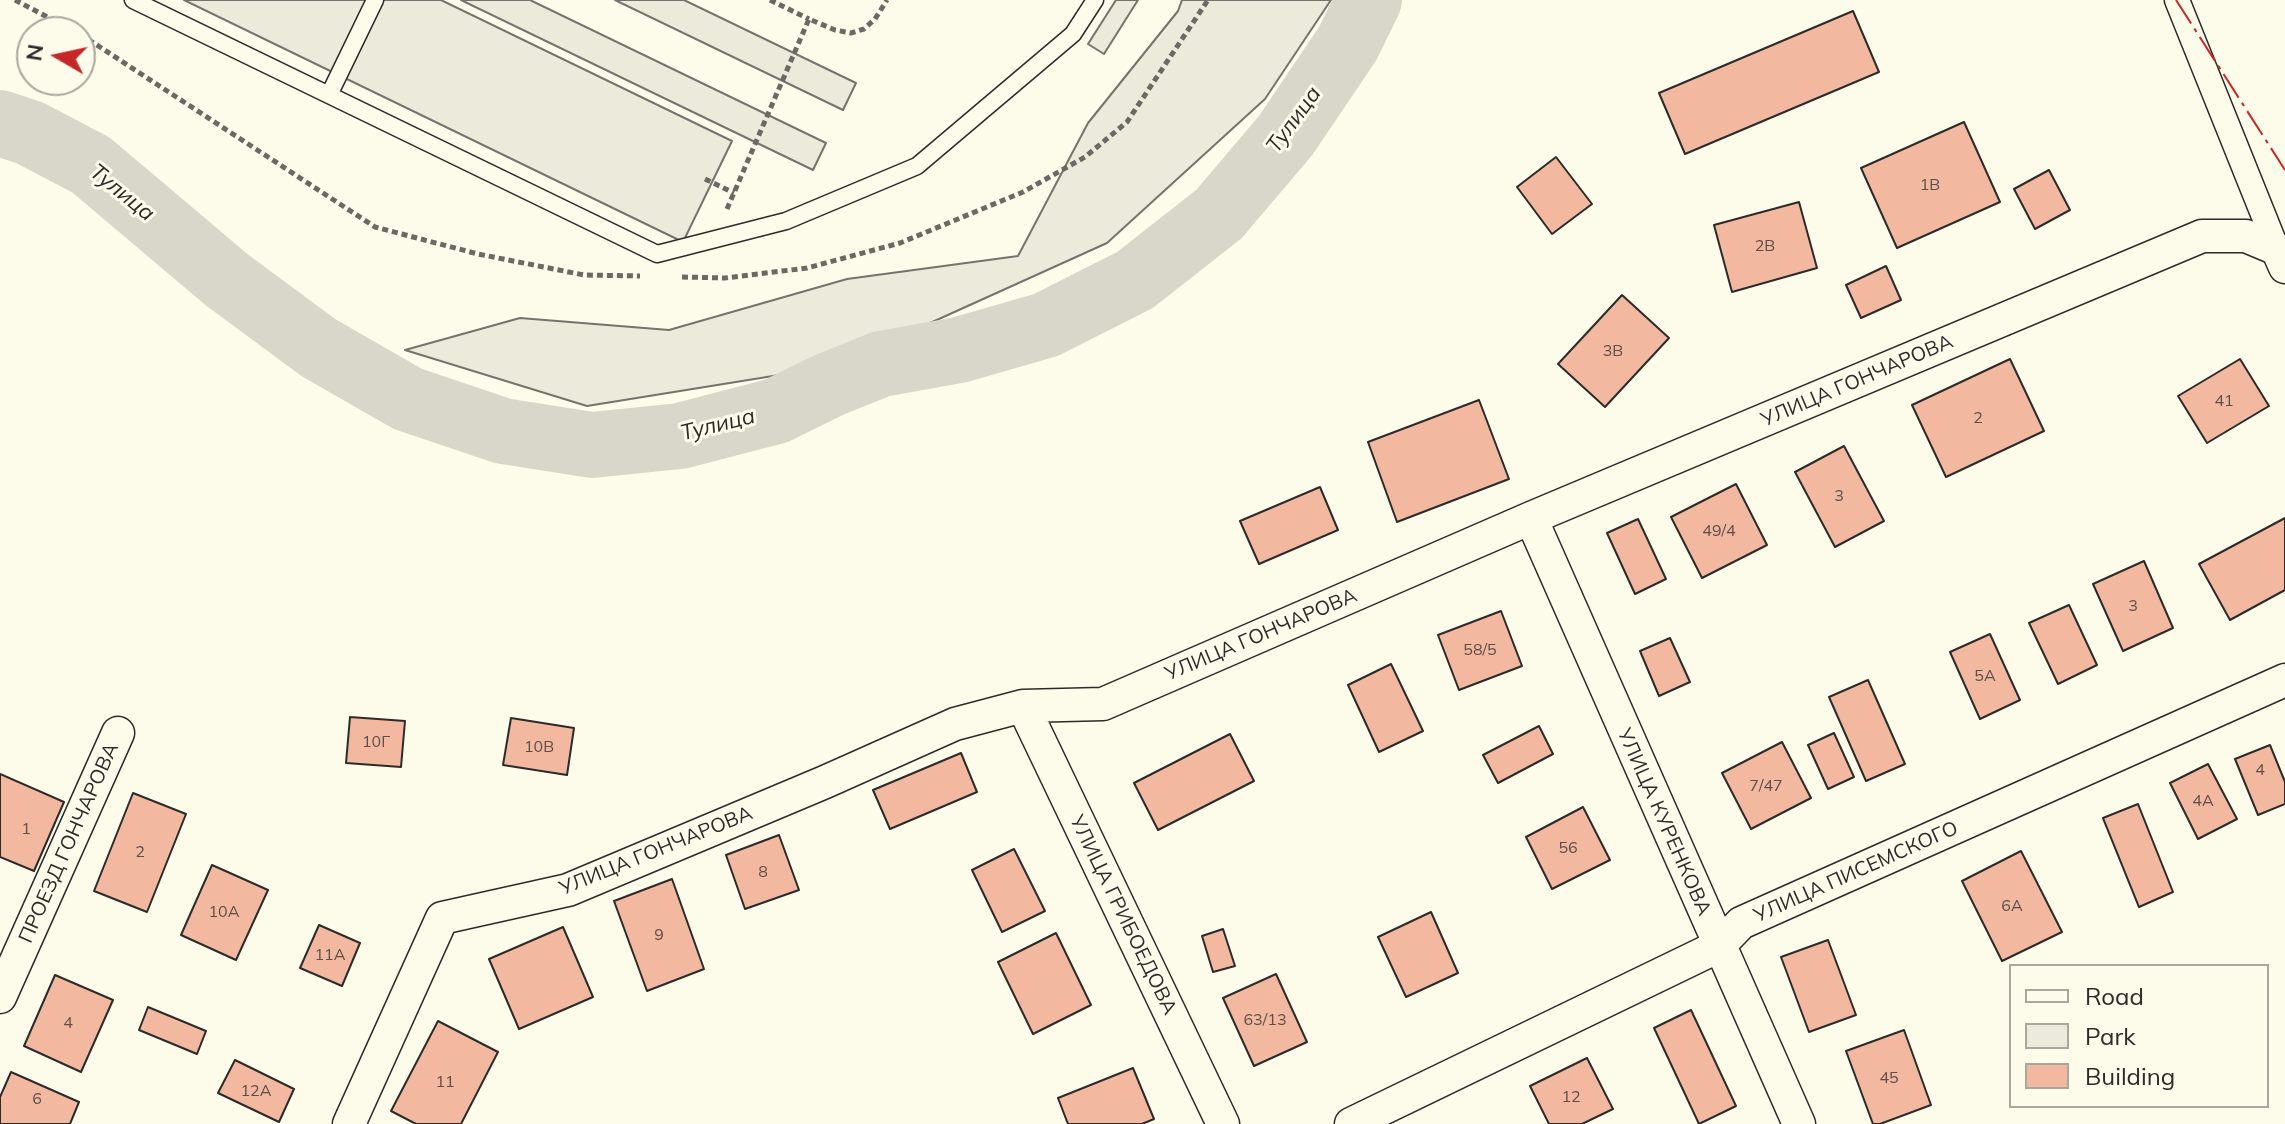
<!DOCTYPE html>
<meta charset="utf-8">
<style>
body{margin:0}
#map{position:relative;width:2285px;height:1124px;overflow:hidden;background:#fdfbea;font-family:Mulish,sans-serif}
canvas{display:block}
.legend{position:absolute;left:2009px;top:964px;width:260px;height:144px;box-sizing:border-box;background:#fdfbea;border:2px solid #a9a89e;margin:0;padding:10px 14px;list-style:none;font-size:24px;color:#2b2b2b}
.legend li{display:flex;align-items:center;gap:16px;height:40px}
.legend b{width:40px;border:2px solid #a9a89e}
.north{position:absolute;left:16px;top:16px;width:80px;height:80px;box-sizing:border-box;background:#fdfbea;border:2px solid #a9a89e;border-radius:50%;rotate:279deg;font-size:22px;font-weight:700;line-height:32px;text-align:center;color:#2b2b2b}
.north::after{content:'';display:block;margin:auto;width:28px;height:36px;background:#c62828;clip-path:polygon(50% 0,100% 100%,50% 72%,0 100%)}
</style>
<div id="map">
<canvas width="2285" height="1124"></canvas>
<ul class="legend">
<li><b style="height:10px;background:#fdfbea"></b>Road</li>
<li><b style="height:22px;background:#ecebdb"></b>Park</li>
<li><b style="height:22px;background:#f2b8a0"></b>Building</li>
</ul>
<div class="north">N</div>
</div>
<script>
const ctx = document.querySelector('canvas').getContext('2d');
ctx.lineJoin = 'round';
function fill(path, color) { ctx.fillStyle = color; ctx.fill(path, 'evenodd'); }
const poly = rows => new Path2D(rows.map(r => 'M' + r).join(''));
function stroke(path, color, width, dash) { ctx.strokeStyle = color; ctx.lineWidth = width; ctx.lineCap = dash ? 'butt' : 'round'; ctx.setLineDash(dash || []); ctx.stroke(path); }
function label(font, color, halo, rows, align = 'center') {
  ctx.font = font + ' Mulish,sans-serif'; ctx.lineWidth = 6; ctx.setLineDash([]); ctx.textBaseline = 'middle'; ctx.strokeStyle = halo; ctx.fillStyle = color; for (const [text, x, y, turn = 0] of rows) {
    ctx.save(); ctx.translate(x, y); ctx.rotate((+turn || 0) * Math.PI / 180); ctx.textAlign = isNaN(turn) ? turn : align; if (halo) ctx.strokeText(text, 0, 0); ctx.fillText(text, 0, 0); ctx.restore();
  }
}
const green = poly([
 [1182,0,1331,0,1265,99,1107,243,835,366,587,406,405,350,520,318,669,330,847,279,1018,256,1088,123,1178,11,1182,0]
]);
fill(green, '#ecebdb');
stroke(green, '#74746e', 2);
const parking = poly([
 [184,0,441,0,732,141,683,242,184,0],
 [461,0,530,0,826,143,813,170,461,0],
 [615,0,684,0,856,83,843,110,615,0],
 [1116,0,1138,0,1104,54,1088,44,1116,0]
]);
fill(parking, '#eceadb');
stroke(parking, '#74746e', 2);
stroke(poly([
 [0,123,30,133,91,165,227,280,319,348,408,399,503,431,592,445,680,436,776,411,829,385,881,364,959,350,1046,325,1135,280,1219,214,1286,135,1348,43,1369,0]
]), '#d8d7c9', 66);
const building = poly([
 [1853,11,1879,72,1685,154,1659,93,1853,11],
 [1964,122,2000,202,1897,248,1861,168,1964,122],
 [1556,157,1592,204,1552,234,1517,187,1556,157],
 [2049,170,2070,210,2035,229,2014,189,2049,170],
 [1799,202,1817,268,1732,292,1714,225,1799,202],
 [1886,266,1901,300,1861,318,1846,285,1886,266],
 [1622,295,1669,338,1605,407,1558,364,1622,295],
 [2010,359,2044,431,1946,477,1912,405,2010,359],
 [2240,359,2269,406,2207,443,2178,396,2240,359],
 [1479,400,1509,479,1397,522,1368,442,1479,400],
 [1844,446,1884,521,1835,547,1795,472,1844,446],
 [1736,484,1767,545,1702,578,1671,517,1736,484],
 [1320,487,1338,530,1259,564,1240,521,1320,487],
 [2285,518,2285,590,2230,620,2199,564,2285,518],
 [1638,519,1666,579,1635,594,1607,533,1638,519],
 [2144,561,2173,628,2123,651,2093,584,2144,561],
 [2069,605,2097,665,2058,684,2029,623,2069,605],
 [1501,611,1522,666,1459,690,1438,635,1501,611],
 [1990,634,2020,700,1980,719,1950,652,1990,634],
 [1670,638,1690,682,1659,696,1640,651,1670,638],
 [1391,664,1423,731,1379,752,1348,685,1391,664],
 [1868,680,1905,764,1866,781,1829,697,1868,680],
 [350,717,405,721,401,767,346,763,350,717],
 [511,718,574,728,567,775,503,765,511,718],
 [1539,726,1553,754,1498,783,1483,755,1539,726],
 [1834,733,1854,777,1828,789,1808,745,1834,733],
 [1230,734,1254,781,1158,830,1134,783,1230,734],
 [1782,742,1811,798,1751,829,1722,773,1782,742],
 [2270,745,2285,782,2285,804,2258,815,2235,759,2270,745],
 [961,753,977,792,890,829,873,790,961,753],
 [2208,764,2237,819,2198,839,2170,783,2208,764],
 [0,774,64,802,34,871,0,857,0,774],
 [133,793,186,814,147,912,94,891,133,793],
 [2138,804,2173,892,2139,907,2103,818,2138,804],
 [1583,807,1610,860,1552,889,1526,837,1583,807],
 [779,835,799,890,745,909,726,855,779,835],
 [1014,849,1045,911,1002,932,972,870,1014,849],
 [2021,851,2062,932,2002,961,1962,881,2021,851],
 [212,865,268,890,236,960,181,935,212,865],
 [672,879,704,969,647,991,614,901,672,879],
 [1431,912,1458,973,1406,997,1378,937,1431,912],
 [319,925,360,943,342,986,300,968,319,925],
 [563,927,593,997,519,1029,489,959,563,927],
 [1223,929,1235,966,1213,972,1202,936,1223,929],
 [1056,933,1091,1005,1033,1034,998,962,1056,933],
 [1828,940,1856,1015,1809,1032,1781,957,1828,940],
 [1276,974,1307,1042,1254,1066,1223,998,1276,974],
 [55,975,113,1000,81,1072,24,1046,55,975],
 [148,1007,206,1031,197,1054,139,1030,148,1007],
 [1691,1010,1736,1106,1699,1124,1654,1028,1691,1010],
 [438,1021,498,1052,461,1124,416,1124,391,1111,438,1021],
 [1904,1030,1931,1105,1880,1124,1873,1124,1846,1051,1904,1030],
 [1587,1058,1613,1109,1582,1124,1549,1124,1530,1086,1587,1058],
 [235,1060,294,1089,279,1122,218,1093,235,1060],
 [1133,1068,1154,1119,1142,1124,1068,1124,1058,1098,1133,1068],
 [11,1072,79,1102,70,1124,0,1124,0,1097,11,1072]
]);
fill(building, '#f2b8a0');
stroke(building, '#2b2b2b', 2);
const service = poly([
 [133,0,657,254,786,221,917,166,1073,34,1095,0],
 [329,95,375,0]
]);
const pedestrian = poly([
 [2177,0,2277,249]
]);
const minor = poly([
 [1531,518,1799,1124],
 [1023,706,1223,1124],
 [0,997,118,733],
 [349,1124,442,918,568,890,825,782,955,724,1023,706,1103,704,1531,518,2202,236,2246,236,2277,249,2285,267],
 [1351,1124,1719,946,1741,923,2285,680]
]);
stroke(service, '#2b2b2b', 19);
stroke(pedestrian, '#2b2b2b', 27);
stroke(minor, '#2b2b2b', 35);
stroke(poly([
 [15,0,76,32],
 [770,0,809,19],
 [80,34,375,227,478,254,584,275,640,276],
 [705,179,734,193],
 [727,209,809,19,835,30,851,33,864,29,875,19,887,0],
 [682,277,725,278,807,268,900,243,1023,192,1085,157,1127,122,1208,0]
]), '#6a6964', 5, [6, 4]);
stroke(service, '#fdfbea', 16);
stroke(pedestrian, '#fdfbea', 24);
stroke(minor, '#fdfbea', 32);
stroke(poly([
 [2176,0,2285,170]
]), '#c62828', 2, [28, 6, 4, 6]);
label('16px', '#5d4e48', null, [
 ["1В",1930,185],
 ["2В",1765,246],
 ["3В",1613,351],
 ["41",2224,401],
 ["2",1978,418],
 ["3",1839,496],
 ["49/4",1719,531],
 ["3",2133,606],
 ["58/5",1480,650],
 ["5А",1985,676],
 ["10Г",376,742],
 ["10В",539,747],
 ["4",2260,770],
 ["7/47",1766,786],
 ["4А",2203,801],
 ["1",26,829],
 ["56",1568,848],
 ["2",140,852],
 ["8",763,872],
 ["6А",2012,906],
 ["10А",224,912],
 ["9",659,935],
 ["11А",330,955],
 ["63/13",1265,1020],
 ["4",68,1023],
 ["45",1889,1078],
 ["11",445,1082],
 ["12А",256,1091],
 ["12",1571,1097],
 ["6",37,1099]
]);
label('20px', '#2b2b2b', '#fdfbea', [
 ["УЛИЦА ГОНЧАРОВА",1857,381,-23],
 ["УЛИЦА ГОНЧАРОВА",1261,635,-23],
 ["УЛИЦА КУРЕНКОВА",1664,822,66],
 ["ПРОЕЗД ГОНЧАРОВА",69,843,-66],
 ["УЛИЦА ГОНЧАРОВА",656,851,-22],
 ["УЛИЦА ПИСЕМСКОГО",1856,872,-24],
 ["УЛИЦА ГРИБОЕДОВА",1123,915,64]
]);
label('italic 22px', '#2b2b2b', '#fdfbea', [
 ["Тулица",1294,120,-54],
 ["Тулица",122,193,39],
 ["Тулица",718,425,-14]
]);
</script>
